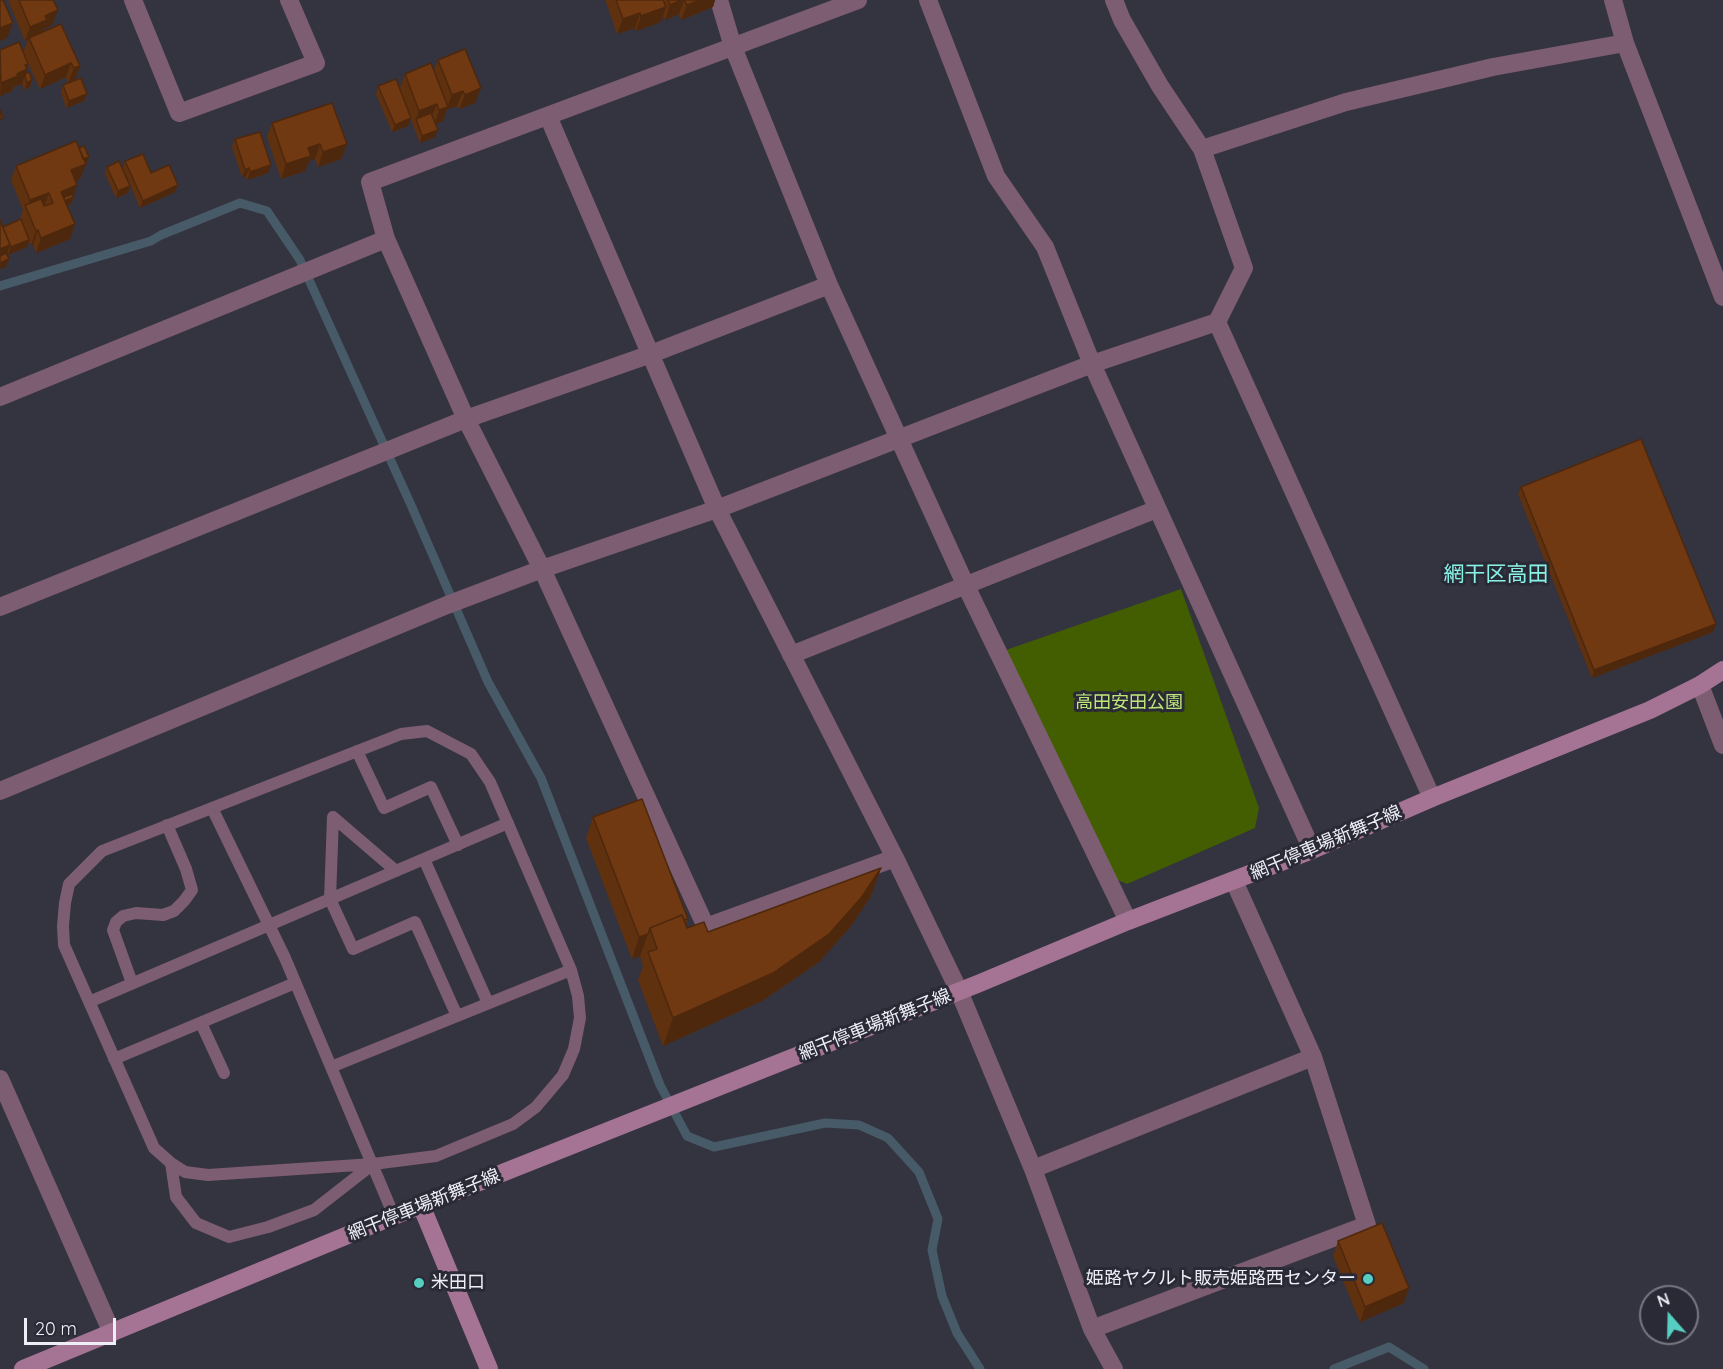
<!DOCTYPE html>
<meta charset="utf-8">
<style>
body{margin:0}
#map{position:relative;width:1723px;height:1369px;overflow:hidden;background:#343340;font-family:Quicksand,sans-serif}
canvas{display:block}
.north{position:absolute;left:1639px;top:1285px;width:60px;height:60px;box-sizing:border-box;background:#2a2936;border:2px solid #787883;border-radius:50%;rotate:340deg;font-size:16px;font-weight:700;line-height:24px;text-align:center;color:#eeeef6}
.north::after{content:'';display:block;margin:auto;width:21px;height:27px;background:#57cec2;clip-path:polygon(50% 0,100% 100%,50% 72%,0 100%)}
.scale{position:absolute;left:24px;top:1318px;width:92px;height:27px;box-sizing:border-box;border:3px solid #eeeef6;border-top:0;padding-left:8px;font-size:18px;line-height:21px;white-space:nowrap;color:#eeeef6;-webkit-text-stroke:4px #2a2936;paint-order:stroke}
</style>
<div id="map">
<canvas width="1723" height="1369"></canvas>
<div class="north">N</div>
<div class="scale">20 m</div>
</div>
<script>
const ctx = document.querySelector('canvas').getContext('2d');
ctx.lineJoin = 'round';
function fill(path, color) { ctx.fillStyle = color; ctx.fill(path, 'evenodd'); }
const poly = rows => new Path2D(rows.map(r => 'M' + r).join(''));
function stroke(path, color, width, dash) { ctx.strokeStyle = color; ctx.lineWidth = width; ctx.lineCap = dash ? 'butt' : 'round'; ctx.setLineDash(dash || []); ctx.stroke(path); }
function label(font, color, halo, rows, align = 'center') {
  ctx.font = font + ' Quicksand,"Noto Sans JP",sans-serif'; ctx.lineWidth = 6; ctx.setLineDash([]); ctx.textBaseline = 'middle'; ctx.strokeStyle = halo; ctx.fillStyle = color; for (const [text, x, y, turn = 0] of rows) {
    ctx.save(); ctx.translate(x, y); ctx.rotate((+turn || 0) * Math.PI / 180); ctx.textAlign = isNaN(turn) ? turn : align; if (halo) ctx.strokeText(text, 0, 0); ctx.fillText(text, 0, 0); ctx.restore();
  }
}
fill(poly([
 [1181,589,1259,808,1255,828,1127,884,1115,879,1006,650]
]), '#435e01');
stroke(poly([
 [0,286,151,241,161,235,240,203,267,211,300,260,411,505,488,682,541,778,660,1085,687,1136,714,1147,825,1123,859,1125,888,1138,919,1172,938,1219,932,1250,942,1296,957,1333,980,1369],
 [1334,1369,1389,1347,1424,1369]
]), '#475a67', 9);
stroke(poly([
 [427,731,471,754,490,782,571,970,578,996,580,1018,574,1049,563,1075,536,1107,513,1124,436,1156,373,1164,208,1175,185,1172,171,1163,154,1148,64,945,63,926,65,903,69,884,102,851,401,734,427,731],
 [357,751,384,808,431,787,458,845],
 [212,808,285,958,394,1216],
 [424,859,488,1003],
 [396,871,333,817,330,899,353,949,415,922,457,1016],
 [132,983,113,930,116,922,123,916,136,913,163,915,174,911,184,901,192,890,186,869,167,825],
 [89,1002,508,823],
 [201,1023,224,1073],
 [114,1059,295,983],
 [331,1067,571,970],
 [171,1163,176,1197,196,1223,229,1237,268,1227,314,1210,373,1164]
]), '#7d5d72', 12);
stroke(poly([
 [133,0,179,113,316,63,289,0],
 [719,0,733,47,829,285,966,586,1128,921],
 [858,0,370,182,386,239,466,419,542,569,706,927,895,858],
 [928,0,996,176,1045,247,1092,364,1312,850],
 [1114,0,1122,20,1160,86,1202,149],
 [1613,0,1625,43,1723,297],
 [548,116,717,509,895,858,959,991,1033,1169,1092,1329,1367,1225,1313,1057,1234,881],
 [1217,322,1432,798],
 [0,397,386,239],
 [0,607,466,419,651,354,829,285],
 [791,655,1157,509],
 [1700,685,1723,745],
 [0,791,447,605,542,569,717,509,1092,364,1217,322,1244,268,1202,149,1346,102,1493,67,1625,43],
 [0,1079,112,1333],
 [1033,1169,1313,1057],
 [1092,1329,1114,1369]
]), '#7d5d72', 18);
stroke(poly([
 [421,1205,489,1369],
 [23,1369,394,1216,980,983,1128,921,1312,850,1432,798,1650,710,1700,685,1723,670]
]), '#a57394', 18);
fill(poly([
 [8,0,53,0,52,25,44,29,42,32,80,66,75,80,68,83,66,77,40,89,23,53,28,40,25,41],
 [606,0,715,0,713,7,681,20,679,14,665,20,663,15,661,22,636,31,635,28,617,34,606,2],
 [0,50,26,68,26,73,32,80,30,87,24,90,22,84,13,87,12,91,0,96],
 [438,60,475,103,459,109,457,106,447,109,443,121,436,124,435,137,420,143,407,109,408,126,392,132,376,94,378,86,400,88,405,74,434,70],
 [63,85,84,101,66,108,61,92],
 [272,123,347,144,341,159,318,167,315,159,309,161,305,171,281,179,267,137],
 [235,139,271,165,268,173,247,180,246,176,242,177,232,147],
 [125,161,178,185,175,192,140,208,123,168],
 [85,164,80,179,75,181,74,197,71,204,67,206,70,239,36,253,33,245,31,245,29,241,27,247,8,255,7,253,6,267,3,227,20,219,23,210,11,180,16,166],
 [107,167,130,186,128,193,116,198,105,174],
 [1521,487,1713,632,1592,678,1518,494],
 [593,817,688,919,686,925,687,928,708,932,881,868,871,896,851,926,819,962,762,1001,663,1046,638,980,643,966,640,956,632,959,586,838],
 [1338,1241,1404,1303,1360,1322,1333,1256]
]), '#60310f');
fill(poly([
 [682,0,684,0,679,14,665,20,670,5],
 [700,0,715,0,713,7,681,20,687,5],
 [666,7,661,22,636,31,641,16],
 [58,10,52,25,44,29,41,34,29,38,28,40,25,41,30,27,45,16],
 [640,13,635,28,617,34,623,19],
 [13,23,7,38,0,41,0,28],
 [71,63,66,77,40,89,45,75],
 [28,64,25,70,27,69,22,84,13,87,12,91,0,96,1,83,17,74,25,65],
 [80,66,75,80,68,83,74,68],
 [32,80,30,87,24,90,27,83],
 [481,88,475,103,459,109,465,95],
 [463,91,457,106,447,109,443,121,434,125,439,110,447,107,452,95],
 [87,94,84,101,66,108,69,101],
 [437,104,431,118,416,119,419,111],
 [411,118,408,126,392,132,395,125],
 [438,130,435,137,420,143,422,136],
 [320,144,315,159,309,161,305,171,281,179,286,164,308,148],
 [347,144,341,159,318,167,323,152],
 [89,157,80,179,66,184,71,170,79,161],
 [271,165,268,173,247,180,250,172],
 [249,168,246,176,242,177,245,170],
 [77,185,71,204,58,210,61,192],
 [178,185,175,192,140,208,143,201],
 [130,186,128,193,116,198,118,191],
 [49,193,44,207,27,209,30,200],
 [75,224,70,239,36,253,41,238],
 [38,230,33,245,31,245,36,231],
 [29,240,27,247,8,255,11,247],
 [10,245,5,260,0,262,0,249],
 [9,259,6,267,0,269,0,263],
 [1716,624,1713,632,1592,678,1594,670],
 [881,868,871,896,851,926,819,962,762,1001,663,1046,673,1018],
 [648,934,640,956,632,959,639,937],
 [1409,1288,1404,1303,1360,1322,1365,1307]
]), '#4e280d');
const building = poly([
 [0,0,3,0,13,23,0,28,0,0],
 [19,0,53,0,58,10,45,16,47,20,30,27,19,0],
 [616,0,663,0,666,7,641,16,640,13,623,19,616,0],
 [668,0,682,0,670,5,668,0],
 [684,0,700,0,687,5,684,0],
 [61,24,80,66,74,68,71,63,45,75,29,38,61,24],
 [19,42,28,64,25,65,27,69,17,74,18,76,1,83,0,50,19,42],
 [465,49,481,88,465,95,463,91,452,95,438,60,465,49],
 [431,63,448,107,439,110,437,104,419,111,405,74,431,63],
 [29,72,32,80,27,83,25,76,26,73,29,72],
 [81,78,87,94,69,101,63,85,81,78],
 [396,79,411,118,395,125,378,86,396,79],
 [332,103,347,144,323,152,320,144,308,148,311,156,286,164,272,123,332,103],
 [0,110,3,118,0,119,0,110],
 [431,113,438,130,422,136,416,119,431,113],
 [260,132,271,165,250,172,249,168,245,170,235,139,260,132],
 [76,141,86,164,71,170,77,185,61,192,75,224,41,238,38,230,36,231,25,205,41,199,44,206,53,203,49,193,30,200,16,166,76,141],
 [84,146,89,157,83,159,79,148,84,146],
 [143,154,151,173,169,165,178,185,143,201,125,161,143,154],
 [119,161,130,186,118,191,107,167,119,161],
 [72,194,74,197,65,201,64,197,72,194],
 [21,219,29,240,11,247,3,227,21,219],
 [0,220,10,245,0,249,0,220],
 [6,253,9,259,0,263,0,256,6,253],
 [1641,439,1716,624,1594,670,1521,487,1641,439],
 [642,799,688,919,684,920,682,915,650,928,648,934,639,937,593,817,642,799],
 [881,868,861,898,829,934,773,973,673,1018,648,952,657,949,650,928,682,915,687,928,704,922,708,932,881,868],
 [1382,1223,1409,1288,1365,1307,1338,1241,1382,1223]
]);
fill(building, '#703912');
stroke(building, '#4e280d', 1.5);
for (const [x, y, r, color] of [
 [1368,1279,6,"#57cec2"],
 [419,1283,6,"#57cec2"]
]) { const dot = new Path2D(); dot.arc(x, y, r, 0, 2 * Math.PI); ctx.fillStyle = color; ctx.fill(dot); stroke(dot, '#2a2936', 2); }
label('18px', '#bce679', '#2a2936', [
 ["高田安田公園",1129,703]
]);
label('18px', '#eeeef6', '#2a2936', [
 ["網干停車場新舞子線",1326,843,-23],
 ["網干停車場新舞子線",875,1025,-22],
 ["網干停車場新舞子線",424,1205,-22]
]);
label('18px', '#eeeef6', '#2a2936', [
 ["姫路ヤクルト販売姫路西センター",1356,1279],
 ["米田口",431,1283,"left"]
], 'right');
label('21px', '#88f2e6', '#2a2936', [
 ["網干区高田",1496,575]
]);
</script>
